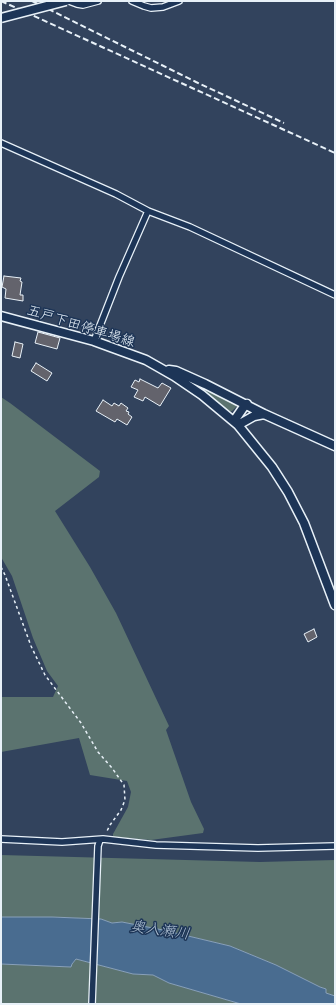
<!DOCTYPE html>
<meta charset="utf-8">
<style>
body{margin:0}
#map{position:relative;width:336px;height:1005px;overflow:hidden;background:#32435d;font-family:Mali,sans-serif}
canvas{display:block}
.frame{position:absolute;inset:0;border:2px solid #e8f1f8;pointer-events:none}
</style>
<div id="map">
<canvas width="336" height="1005"></canvas>
<div class="frame"></div>
</div>
<script>
const ctx = document.querySelector('canvas').getContext('2d');
ctx.lineJoin = 'round';
function fill(path, color) { ctx.fillStyle = color; ctx.fill(path, 'evenodd'); }
const poly = rows => new Path2D(rows.map(r => 'M' + r).join(''));
function stroke(path, color, width, dash) { ctx.strokeStyle = color; ctx.lineWidth = width; ctx.lineCap = dash ? 'butt' : 'round'; ctx.setLineDash(dash || []); ctx.stroke(path); }
function label(font, color, halo, rows, align = 'center') {
  ctx.font = font + ' Mali,"Klee One",sans-serif'; ctx.lineWidth = 3; ctx.setLineDash([]); ctx.textBaseline = 'middle'; ctx.strokeStyle = halo; ctx.fillStyle = color; for (const [text, x, y, turn = 0] of rows) {
    ctx.save(); ctx.translate(x, y); ctx.rotate((+turn || 0) * Math.PI / 180); ctx.textAlign = isNaN(turn) ? turn : align; if (halo) ctx.strokeText(text, 0, 0); ctx.fillText(text, 0, 0); ctx.restore();
  }
}
fill(poly([
 [204,387,237,402,237,406,232,411,229,412,202,389],
 [1,397,10,403,100,471,99,477,55,511,90,567,116,613,169,726,166,730,191,802,204,829,203,833,151,840,113,837,113,834,128,807,131,792,127,781,90,775,79,738,1,752,1,697,53,697,58,686,47,671,33,638,12,576,1,557],
 [1,855,260,862,335,860,335,996,326,993,326,989,320,987,276,965,230,946,163,930,122,922,112,923,101,919,53,917,1,917],
 [76,959,133,974,153,975,169,983,241,1004,1,1004,1,964,71,967,72,964]
]), '#5b736f');
const water = poly([
 [1,917,52,917,101,919,112,923,122,922,163,930,230,946,276,965,320,987,326,989,326,993,335,996,335,1004,241,1004,169,983,153,975,133,974,76,959,72,964,71,967,1,964,1,917]
]);
fill(water, '#496c90');
stroke(water, '#89a1ba', 1);
const building = poly([
 [4,276,21,278,20,281,22,282,20,295,23,295,23,301,5,298,6,289,2,287,4,276],
 [38,332,60,338,57,349,35,343,38,332],
 [15,342,23,344,20,358,12,356,15,342],
 [36,363,52,373,47,381,31,371,36,363],
 [140,379,158,388,162,383,171,388,160,406,145,397,143,401,134,397,138,390,131,387,135,380,139,382,140,379],
 [103,400,112,406,114,403,119,406,121,403,128,408,126,411,129,412,128,414,132,417,127,425,117,419,115,422,96,411,103,400],
 [314,629,317,637,308,642,304,634,314,629]
]);
fill(building, '#63636c');
stroke(building, '#e8f1f8', 1);
const street = poly([
 [69,1,77,4,83,5,98,1],
 [132,1,144,6,151,8,163,7,179,1],
 [1,143,116,194,148,211,190,227,335,295],
 [94,341,119,277,148,211],
 [1,839,62,842,103,839,156,845,258,848,335,846],
 [92,1004,98,846,100,840]
]);
const secondary = poly([
 [1,316,94,341,146,360,174,376,202,395,238,425,272,467,288,492,304,523,335,605],
 [169,370,176,371,205,384,264,414,335,446],
 [234,421,243,408,247,404],
 [238,425,254,416,264,414]
]);
stroke(street, '#e8f1f8', 8);
stroke(secondary, '#e8f1f8', 11);
stroke(poly([
 [1,567,5,575,31,646,45,675,81,723,98,752,112,768,124,785,125,800,121,810,110,825,106,833]
]), '#e8f1f8', 1.5, [3, 3]);
stroke(street, '#1d3557', 5.5);
stroke(secondary, '#1d3557', 8);
stroke(poly([
 [1,1,335,153],
 [32,1,196,82,284,123]
]), '#e8f1f8', 2, [6, 3]);
const secondaryBridge = poly([
 [1,18,66,1]
]);
stroke(secondaryBridge, '#e8f1f8', 11, []);
stroke(secondaryBridge, '#1d3557', 8);
label('14px', '#e8f1f8', '#1d3557', [
 ["五戸下田停車場線",81,326,17]
]);
label('italic 15px', '#b0c2d4', '#1d3557', [
 ["奥入瀬川",160,930,8]
]);
</script>
